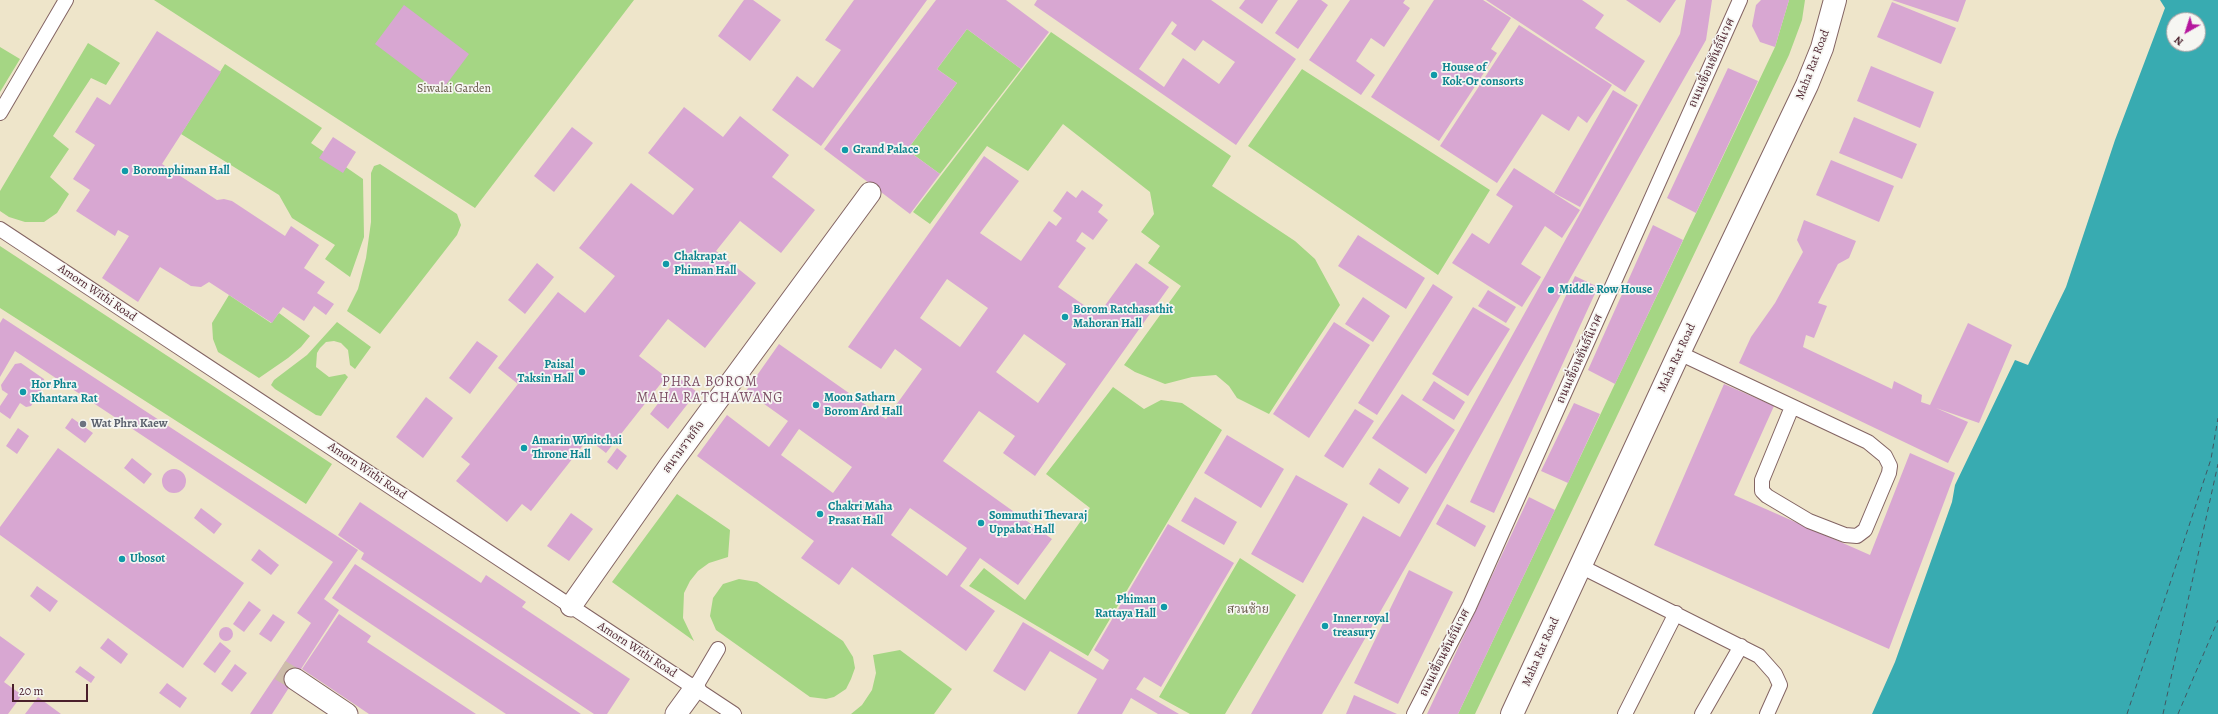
<!DOCTYPE html>
<meta charset="utf-8">
<style>
body{margin:0}
#map{position:relative;width:2218px;height:714px;overflow:hidden;background:#eee5ca;font-family:Alegreya,serif}
canvas{display:block}
.north{position:absolute;left:2166px;top:12px;width:40px;height:40px;box-sizing:border-box;background:#f6f6f2;border:1px solid #b1a0a2;border-radius:50%;rotate:219deg;font-size:11px;font-weight:700;line-height:16px;text-align:center;color:#4a1f2b}
.north::after{content:'';display:block;margin:auto;width:14px;height:18px;background:#b5179e;clip-path:polygon(50% 0,100% 100%,50% 72%,0 100%)}
.scale{position:absolute;left:12px;top:684px;width:76px;height:18px;box-sizing:border-box;border:2px solid #4a1f2b;border-top:0;padding-left:5px;font-size:12px;line-height:14px;white-space:nowrap;color:#4a1f2b;-webkit-text-stroke:3px #f6f6f2;paint-order:stroke}
</style>
<div id="map">
<canvas width="2218" height="714"></canvas>
<div class="north">N</div>
<div class="scale">20 m</div>
</div>
<script>
const ctx = document.querySelector('canvas').getContext('2d');
ctx.lineJoin = 'round';
function fill(path, color) { ctx.fillStyle = color; ctx.fill(path, 'evenodd'); }
const poly = rows => new Path2D(rows.map(r => 'M' + r).join(''));
function stroke(path, color, width, dash) { ctx.strokeStyle = color; ctx.lineWidth = width; ctx.lineCap = dash ? 'butt' : 'round'; ctx.setLineDash(dash || []); ctx.stroke(path); }
function label(font, color, halo, rows, align = 'center') {
  ctx.font = font + ' Alegreya,"Noto Serif Thai",serif'; ctx.lineWidth = 3.5; ctx.setLineDash([]); ctx.textBaseline = 'middle'; ctx.strokeStyle = halo; ctx.fillStyle = color; for (const [text, x, y, turn = 0] of rows) {
    ctx.save(); ctx.translate(x, y); ctx.rotate((+turn || 0) * Math.PI / 180); ctx.textAlign = isNaN(turn) ? turn : align; if (halo) ctx.strokeText(text, 0, 0); ctx.fillText(text, 0, 0); ctx.restore();
  }
}
fill(poly([
 [154,0,634,0,475,208],
 [1789,0,1805,0,1802,20,1789,55,1475,714,1458,714,1775,47],
 [967,29,1021,69,940,174,907,150,957,83,937,69],
 [1051,32,1231,156,1212,186,1295,241,1315,259,1340,305,1269,414,1237,398,1229,386,1216,375,1192,377,1165,384,1135,372,1124,365,1181,286,1148,263,1160,246,1141,232,1154,214,1150,192,1063,124,1028,171,987,146,930,224,913,212],
 [88,43,120,63,106,85,91,78,53,136,69,149,50,177,69,194,57,213,44,222,25,222,9,217,0,211,0,191],
 [0,47,20,59,0,92],
 [225,64,322,128,311,143,363,179,364,237,350,277,325,259,335,245,292,218,279,195,181,134],
 [1302,69,1490,190,1438,275,1248,146],
 [380,164,457,214,461,225,457,235,380,334,347,311,358,289,366,258,371,222,371,173,374,166],
 [0,246,332,464,306,504,0,308],
 [229,295,271,323,279,313,310,336,301,347,288,358,259,378,218,352,213,339,212,323],
 [337,322,371,347,355,369,350,365,348,350,341,343,334,341,326,342,320,348,317,353,316,367,329,377,345,374,348,377,321,416,316,415,275,389,271,385,274,380,307,355],
 [1113,387,1144,409,1161,400,1182,403,1222,430,1088,656,969,586,984,568,1025,600,1090,508,1046,474],
 [677,494,730,530,728,557,709,563,698,571,690,581,684,593,683,618,694,641,612,582],
 [1240,558,1296,595,1225,714,1190,714,1159,697],
 [739,579,757,582,843,641,853,657,855,668,851,679,846,689,834,697,826,699,810,697,716,630,710,616,713,598,723,584],
 [900,650,952,689,934,714,851,714,862,705,872,690,876,673,873,655]
]), '#a5d684');
fill(poly([
 [2160,0,2218,0,2218,714,1872,714,1895,662,1952,502,1955,485,2015,360,2028,365,2066,287,2115,140,2165,8],
 [2174,20,2198,20,2198,44,2174,44]
]), '#38abb1');
stroke(poly([
 [2127,714,2211,459,2218,418],
 [2163,714,2218,464],
 [2178,714,2218,620]
]), '#435761', 1, [5, 4]);
fill(poly([
 [744,0,753,0,781,20,750,61,718,36],
 [854,0,927,0,821,146,772,110,797,76,813,88,841,50,825,40],
 [936,0,1006,0,1049,32,1021,69,967,29,937,69,957,83,907,150,940,174,910,214,824,149],
 [1037,0,1211,0,1296,59,1236,145,1034,5],
 [1172,21,1177,25,1171,34,1195,51,1203,40,1235,62,1219,84,1183,58,1164,87,1139,69],
 [1245,0,1278,0,1262,24,1239,8],
 [1298,0,1321,0,1328,5,1298,49,1275,33],
 [1350,0,1405,0,1403,3,1410,8,1384,47,1371,38,1356,61,1375,75,1361,95,1309,60],
 [1434,0,1483,0,1511,18,1491,49,1497,53,1439,141,1371,97],
 [1486,0,1582,0,1604,15,1595,28,1645,61,1625,92],
 [1626,0,1676,0,1660,23],
 [1686,0,1712,0,1706,40,1322,714,1251,714,1363,516,1400,537,1680,34],
 [1761,0,1789,0,1775,47,1760,42,1752,26,1756,5],
 [1892,0,1966,0,1958,22],
 [1892,2,1956,28,1941,64,1877,37],
 [404,5,469,54,440,93,375,44],
 [1519,25,1612,85,1587,123,1578,116,1569,131,1542,114,1497,183,1440,146],
 [157,31,221,72,162,164,217,200,224,199,232,201,285,236,291,226,319,245,304,268,325,282,317,293,334,304,326,315,314,306,304,321,283,307,272,323,209,282,201,287,191,286,160,267,138,302,102,278,129,236,118,230,115,236,76,211,90,190,73,179,95,145,75,132,97,97,110,105],
 [1871,66,1934,92,1920,128,1857,101],
 [1728,68,1758,81,1696,213,1667,198],
 [1613,90,1638,105,1580,207,1554,193],
 [684,107,723,137,740,116,789,155,772,177,815,210,781,253,740,221,716,251,756,283,705,348,668,319,639,356,666,377,606,453,588,439,531,511,522,504,507,522,456,481,470,464,461,457,518,384,498,368,558,292,585,313,615,276,579,248,631,183,673,215,694,189,648,153],
 [1854,117,1917,144,1902,179,1839,153],
 [572,127,593,143,554,192,534,176],
 [333,137,356,152,343,173,319,158],
 [984,156,1019,181,980,233,1021,261,1049,221,1056,226,1062,218,1053,211,1067,191,1076,198,1082,190,1103,205,1098,212,1108,220,1093,240,1082,232,1076,241,1086,248,1058,287,1098,315,1136,263,1169,287,1035,476,1003,453,1015,436,979,411,943,461,1052,539,1018,585,980,558,960,586,995,611,966,651,852,567,839,585,801,558,814,541,697,456,727,415,769,447,788,421,746,391,779,344,886,419,922,369,895,349,881,369,848,347],
 [947,279,988,308,960,347,920,318],
 [1024,334,1066,364,1038,403,996,372],
 [799,429,852,467,833,493,781,455],
 [910,508,967,548,947,576,891,535],
 [1831,160,1894,186,1879,222,1816,195],
 [1514,168,1580,210,1562,238,1545,226,1521,264,1541,277,1522,307,1452,263,1472,233,1489,244,1513,206,1496,195],
 [1804,220,1856,241,1849,258,1838,264,1818,303,1827,306,1814,338,1806,335,1803,347,1892,389,1894,381,1922,395,1921,402,1930,405,1968,323,2012,345,1979,423,1936,408,1968,422,1948,463,1739,363,1751,337,1775,303,1803,252,1797,240],
 [1653,225,1683,240,1615,384,1588,370],
 [1358,235,1425,278,1406,309,1338,266],
 [537,263,554,277,525,314,508,300],
 [1575,276,1598,287,1494,513,1470,502],
 [1433,284,1453,297,1377,415,1358,403],
 [1488,290,1516,307,1506,323,1478,306],
 [1363,297,1390,316,1373,342,1345,324],
 [1473,307,1510,329,1468,396,1432,374],
 [3,318,358,550,324,599,339,610,272,714,250,714,311,623,297,613,333,562,15,351,0,377,0,323],
 [1334,322,1370,345,1309,438,1273,414],
 [477,341,498,356,470,394,449,378],
 [21,363,44,379,45,384,31,406,26,407,20,403,10,419,0,412,0,406,8,394,2,390,1,385,15,364],
 [678,377,697,392,668,429,650,414],
 [1434,381,1465,402,1454,420,1422,400],
 [1724,384,1774,406,1734,495,1870,555,1910,453,1955,473,1889,649,1654,545],
 [1402,394,1455,430,1426,474,1372,438],
 [426,397,453,418,423,458,396,437],
 [1574,403,1600,414,1568,483,1541,471],
 [1355,409,1374,421,1343,468,1324,456],
 [72,418,93,433,85,443,65,428],
 [18,428,29,436,17,454,6,446],
 [1227,435,1284,469,1261,508,1204,473],
 [58,448,244,583,183,668,0,535,0,527],
 [617,448,627,456,617,470,607,462],
 [132,458,152,474,144,484,124,468],
 [1379,468,1409,488,1399,504,1369,484],
 '162 481a12 12 0 1 1 24 0a12 12 0 1 1-24 0Z',
 [1296,475,1348,504,1303,583,1251,554],
 [1195,497,1237,522,1224,545,1181,521],
 [1529,497,1555,510,1458,714,1427,714],
 [360,502,481,583,486,575,526,602,522,607,630,679,607,714,594,714,361,559,364,553,338,535],
 [1447,504,1486,526,1475,547,1436,524],
 [201,508,222,524,214,534,194,518],
 [571,513,593,529,569,561,547,546],
 [1168,524,1234,563,1161,687,1144,677,1136,689,1179,714,1158,714,1131,698,1122,714,1077,714,1097,679,1050,651,1025,691,993,671,1023,622,1103,670,1109,660,1094,650],
 [259,549,279,565,271,575,251,560],
 [355,564,581,714,506,714,332,598],
 [1409,570,1453,592,1398,704,1354,683],
 [37,586,58,601,50,612,30,596],
 [249,601,261,610,244,632,233,624],
 [273,614,285,622,271,642,259,634],
 [339,614,371,636,367,642,476,714,369,714,302,669],
 '219 634a7 7 0 1 1 14 0a7 7 0 1 1-14 0Z',
 [0,636,25,654,4,682,22,695,8,714,0,714],
 [108,638,128,654,121,664,100,648],
 [220,642,231,651,215,673,203,664],
 [235,664,247,673,232,692,221,684],
 [80,666,95,677,91,683,75,672],
 [167,683,187,698,180,708,159,693],
 [1354,695,1397,714,1346,714],
 [38,697,61,714,25,714]
]), '#d8a7d2');
stroke(poly([
 [280,670,295,679]
]), '#cdbdaa', 21, [21, 10]);
const service = poly([
 [0,113,66,0],
 [0,229,734,714],
 [1679,353,1868,442,1885,456,1890,466,1889,473,1865,530,1857,536,1845,535,1809,521,1767,496,1762,491,1762,480,1792,407],
 [1580,566,1759,656,1775,674,1780,685,1767,714],
 [695,688,718,649],
 [1414,714,1469,607,1740,0],
 [1625,714,1676,613],
 [1702,714,1741,646]
]);
const pedestrian = poly([
 [571,606,670,465,870,193],
 [295,679,347,714],
 [676,714,695,688]
]);
const tertiary = poly([
 [1512,714,1679,353,1807,85,1822,48,1835,0]
]);
stroke(service, '#836463', 16);
stroke(pedestrian, '#836463', 23);
stroke(tertiary, '#836463', 24);
stroke(service, '#fff', 14);
stroke(pedestrian, '#fff', 21);
stroke(tertiary, '#fff', 22);
for (const [x, y, r, color] of [
 [1434,75,4,"#0f9aa8"],
 [845,150,4,"#0f9aa8"],
 [125,171,4,"#0f9aa8"],
 [666,264,4,"#0f9aa8"],
 [1551,290,4,"#0f9aa8"],
 [1065,317,4,"#0f9aa8"],
 [582,372,4,"#0f9aa8"],
 [23,392,4,"#0f9aa8"],
 [816,405,4,"#0f9aa8"],
 [83,424,4,"#6b7280"],
 [524,448,4,"#0f9aa8"],
 [820,514,4,"#0f9aa8"],
 [981,523,4,"#0f9aa8"],
 [122,559,4,"#0f9aa8"],
 [1164,607,4,"#0f9aa8"],
 [1325,626,4,"#0f9aa8"]
]) { const dot = new Path2D(); dot.arc(x, y, r, 0, 2 * Math.PI); ctx.fillStyle = color; ctx.fill(dot); stroke(dot, '#f6f6f2', 1.5); }
label('12px', '#4a1f2b', '#f6f6f2', [
 ["ถนนเขื่อนขันธ์นิเวศ",1712,63,-66],
 ["Maha Rat Road",1813,65,-69],
 ["Amorn Withi Road",97,293,34],
 ["Maha Rat Road",1677,358,-65],
 ["ถนนเขื่อนขันธ์นิเวศ",1580,359,-66],
 ["สนามราชกิจ",684,447,-54],
 ["Amorn Withi Road",367,471,34],
 ["Amorn Withi Road",637,650,33],
 ["Maha Rat Road",1541,652,-66],
 ["ถนนเขื่อนขันธ์นิเวศ",1445,653,-63]
]);
label('bold 12px', '#0d838f', '#f6f6f2', [
 ["House of",1442,68],
 ["Kok-Or consorts",1442,82],
 ["Grand Palace",853,150],
 ["Boromphiman Hall",133,171],
 ["Chakrapat",674,257],
 ["Phiman Hall",674,271],
 ["Middle Row House",1559,290],
 ["Borom Ratchasathit",1073,310],
 ["Mahoran Hall",1073,324],
 ["Paisal",574,365,"right"],
 ["Taksin Hall",574,379,"right"],
 ["Hor Phra",31,385],
 ["Khantara Rat",31,399],
 ["Moon Satharn",824,398],
 ["Borom Ard Hall",824,412],
 ["Amarin Winitchai",532,441],
 ["Throne Hall",532,455],
 ["Chakri Maha",828,507],
 ["Prasat Hall",828,521],
 ["Sommuthi Thevaraj",989,516],
 ["Uppabat Hall",989,530],
 ["Ubosot",130,559],
 ["Phiman",1156,600,"right"],
 ["Rattaya Hall",1156,614,"right"],
 ["Inner royal",1333,619],
 ["treasury",1333,633]
], 'left');
label('12px', '#655646', '#f6f6f2', [
 ["Siwalai Garden",454,89],
 ["สวนซ้าย",1248,610]
]);
label('bold 12px', '#5b616d', '#f6f6f2', [
 ["Wat Phra Kaew",91,424]
], 'left');
ctx.letterSpacing = '1px';
label('14px', '#7c4f65', '#f6f6f2', [
 ["PHRA BOROM",710,383],
 ["MAHA RATCHAWANG",710,399]
]);
ctx.letterSpacing = '0px';
</script>
